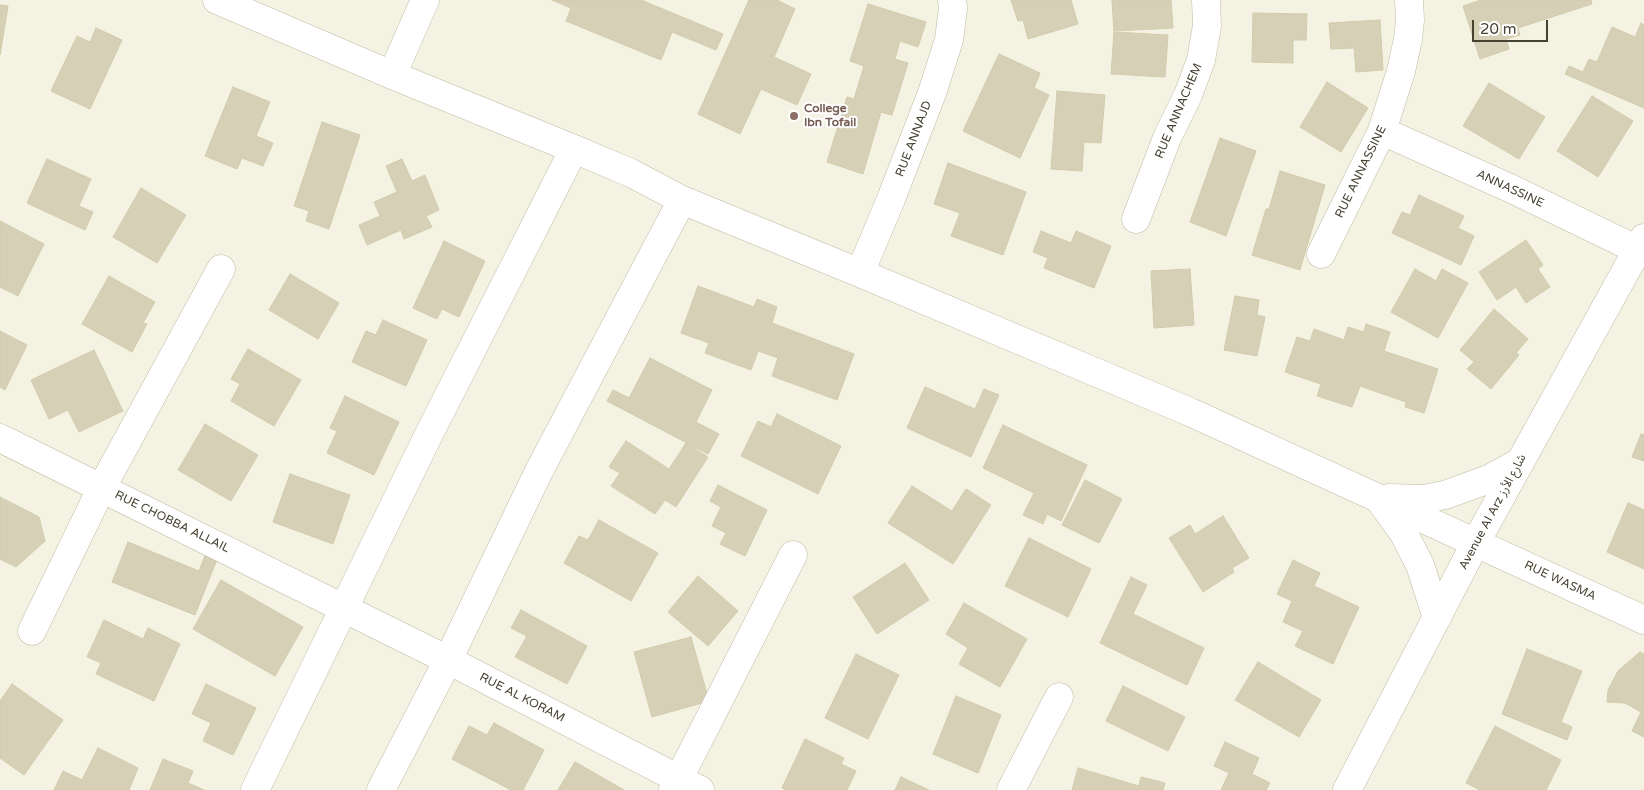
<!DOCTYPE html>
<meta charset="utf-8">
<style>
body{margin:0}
#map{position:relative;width:1644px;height:790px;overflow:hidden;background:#f3f2e3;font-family:"Varela Round",sans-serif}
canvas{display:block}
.scale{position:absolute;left:1472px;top:20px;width:76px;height:22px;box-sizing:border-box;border:2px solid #464232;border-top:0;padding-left:6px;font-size:15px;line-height:18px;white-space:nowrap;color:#464232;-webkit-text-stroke:4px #fff;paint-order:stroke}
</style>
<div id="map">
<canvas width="1644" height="790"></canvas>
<div class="scale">20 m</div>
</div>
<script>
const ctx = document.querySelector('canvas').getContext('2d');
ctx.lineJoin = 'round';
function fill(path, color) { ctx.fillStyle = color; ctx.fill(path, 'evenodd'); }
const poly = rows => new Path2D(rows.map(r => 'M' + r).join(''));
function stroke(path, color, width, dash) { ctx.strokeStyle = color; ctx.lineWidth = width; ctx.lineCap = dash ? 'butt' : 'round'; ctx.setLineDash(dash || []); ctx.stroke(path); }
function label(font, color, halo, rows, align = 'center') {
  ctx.font = font + ' "Varela Round","Noto Sans Arabic",sans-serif'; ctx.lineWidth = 4; ctx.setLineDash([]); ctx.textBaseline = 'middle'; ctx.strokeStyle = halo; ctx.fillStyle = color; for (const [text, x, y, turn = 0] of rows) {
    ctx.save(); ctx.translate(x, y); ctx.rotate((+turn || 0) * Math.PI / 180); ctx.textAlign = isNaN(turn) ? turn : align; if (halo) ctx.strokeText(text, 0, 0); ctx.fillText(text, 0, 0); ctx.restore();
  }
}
const building = poly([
 [552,0,641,0,723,34,716,50,672,32,661,60,566,21,571,8,552,0],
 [749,0,777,0,795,9,774,57,811,74,797,105,761,89,740,134,698,114,749,0],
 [1011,0,1071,0,1078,24,1028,39,1023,20,1018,21,1011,0],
 [1112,0,1171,0,1173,28,1114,31,1112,0],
 [1481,0,1591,0,1592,4,1518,28,1520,35,1506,39,1509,49,1480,59,1463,6,1481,0],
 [868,4,926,22,918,47,900,41,895,59,908,63,892,115,881,112,863,174,827,162,847,97,854,99,864,66,850,61,868,4],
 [0,5,8,6,0,55,0,5],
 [1253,13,1307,14,1306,40,1293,40,1293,63,1252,62,1253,13],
 [1380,20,1383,70,1356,72,1354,48,1331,49,1329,23,1380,20],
 [1641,23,1644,25,1644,108,1565,74,1569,66,1583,72,1589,59,1597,62,1612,27,1635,37,1641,23],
 [96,28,122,40,90,109,51,91,77,36,90,42,96,28],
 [1114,32,1168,35,1165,77,1111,74,1114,32],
 [999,54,1040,73,1034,88,1049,95,1020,158,963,131,999,54],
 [1327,82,1368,108,1341,152,1300,127,1327,82],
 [1489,83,1545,117,1519,159,1463,126,1489,83],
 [233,87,270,102,256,136,273,143,263,166,242,158,237,169,205,156,233,87],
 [1057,91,1105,95,1101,143,1084,142,1082,171,1051,169,1057,91],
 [1592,96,1633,121,1598,177,1557,151,1592,96],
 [322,122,360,135,329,229,306,221,309,211,294,206,322,122],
 [1220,138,1256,151,1226,236,1190,222,1220,138],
 [47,159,91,179,79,206,93,212,85,230,27,203,47,159],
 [402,159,412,181,425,175,439,210,426,216,432,227,404,239,401,230,367,245,359,225,380,216,374,202,397,192,386,166,402,159],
 [948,163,1026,192,1003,255,951,236,960,213,934,204,948,163],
 [1280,171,1325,185,1300,270,1252,255,1266,209,1269,209,1280,171],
 [141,188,186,215,157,263,113,237,141,188],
 [1419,195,1464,216,1458,228,1474,236,1461,265,1392,233,1402,212,1410,215,1419,195],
 [0,221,44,244,18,296,0,287,0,221],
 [1041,231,1071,243,1076,231,1111,246,1094,288,1044,268,1048,258,1033,252,1041,231],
 [1526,240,1543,265,1538,269,1550,287,1526,303,1516,287,1497,300,1479,272,1526,240],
 [444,241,485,261,459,317,442,309,437,319,413,308,444,241],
 [1190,269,1194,325,1154,328,1151,271,1190,269],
 [1415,269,1436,281,1442,269,1468,283,1438,338,1391,312,1415,269],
 [290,274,339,303,318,339,269,310,290,274],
 [109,276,155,302,143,323,147,324,132,352,82,324,109,276],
 [698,286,754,307,757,299,777,307,772,323,854,354,837,400,772,376,778,358,758,351,751,370,705,353,709,343,681,333,698,286],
 [1235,296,1259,300,1257,315,1265,317,1257,356,1224,350,1235,296],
 [1494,309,1528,339,1516,353,1519,355,1491,389,1467,369,1474,362,1460,350,1494,309],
 [383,320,427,340,406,386,352,362,366,331,376,335,383,320],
 [1366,324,1390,332,1384,351,1438,369,1424,413,1405,407,1406,402,1360,386,1352,407,1317,396,1321,384,1285,372,1297,337,1310,341,1314,329,1344,340,1348,327,1364,332,1366,324],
 [0,331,27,345,5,390,0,387,0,331],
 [248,349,301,380,274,426,231,401,240,384,231,379,248,349],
 [94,350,123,411,79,432,68,410,49,419,31,380,94,350],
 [650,358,712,390,696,422,719,434,708,454,607,401,613,390,629,398,650,358],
 [925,387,975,409,984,389,999,395,971,457,907,428,925,387],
 [345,396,399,422,374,475,327,453,337,431,330,428,345,396],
 [777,414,841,446,818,494,741,456,758,421,771,427,777,414],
 [205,424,258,455,231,501,178,470,205,424],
 [1003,425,1087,465,1061,521,1047,514,1043,524,1023,515,1034,493,983,468,1003,425],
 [1641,434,1644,435,1644,461,1632,457,1641,434],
 [626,441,669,469,686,443,708,457,676,507,665,500,655,514,611,486,620,473,609,467,626,441],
 [290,474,350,495,333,544,273,522,290,474],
 [1085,480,1122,499,1099,543,1062,525,1085,480],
 [718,485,767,510,745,556,720,544,726,533,712,526,721,507,710,501,718,485],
 [912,486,952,511,966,489,991,505,953,564,888,523,912,486],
 [0,497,39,517,45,541,16,567,0,559,0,497],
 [1628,503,1644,510,1644,569,1607,552,1628,503],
 [1223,516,1249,558,1232,568,1234,572,1203,592,1169,538,1190,525,1195,534,1223,516],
 [599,520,658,553,631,601,564,563,579,536,588,540,599,520],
 [1029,538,1091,569,1068,617,1005,586,1029,538],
 [128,542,199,571,206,553,218,557,195,615,112,582,128,542],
 [1293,560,1320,573,1314,586,1359,607,1333,664,1295,646,1303,631,1283,622,1292,601,1277,594,1293,560],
 [905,563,929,600,877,634,853,597,905,563],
 [698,576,738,611,708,646,668,612,698,576],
 [1131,577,1147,585,1133,614,1204,648,1187,685,1100,643,1131,577],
 [221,580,303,627,275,676,193,629,221,580],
 [964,603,1027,639,1000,687,959,664,968,648,946,634,964,603],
 [521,610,587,646,567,684,515,657,527,636,511,628,521,610],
 [104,620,143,639,148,628,180,644,154,701,96,674,101,663,87,657,104,620],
 [691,637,709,701,652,717,634,652,691,637],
 [1527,649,1582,671,1561,722,1572,727,1567,740,1502,714,1527,649],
 [1640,652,1644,654,1644,737,1632,731,1641,712,1625,703,1607,702,1608,690,1618,671,1640,652],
 [856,654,899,675,868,739,825,718,856,654],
 [1258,662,1321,700,1299,737,1235,700,1258,662],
 [12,684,63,720,24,775,0,758,0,701,12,684],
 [206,684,256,708,233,755,203,741,211,723,192,714,206,684],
 [1123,686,1185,717,1168,751,1106,721,1123,686],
 [956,696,1001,715,978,773,933,754,956,696],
 [494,723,544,750,523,790,511,790,452,759,469,726,487,735,494,723],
 [1495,726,1561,760,1546,790,1480,790,1466,783,1495,726],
 [805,739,844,758,841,764,856,771,847,790,787,790,782,788,805,739],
 [1225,742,1259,758,1252,774,1270,783,1266,790,1221,790,1229,773,1214,766,1225,742],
 [98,748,138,768,129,790,54,790,63,771,82,780,98,748],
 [163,759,193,771,188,783,204,790,150,790,163,759],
 [575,762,624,790,558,790,575,762],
 [1078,768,1139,786,1141,777,1165,783,1163,790,1072,790,1078,768],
 [901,777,929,790,895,790,901,777]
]);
fill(building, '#d6d0b7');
stroke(building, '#d2caaa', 1);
const minor = poly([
 [217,0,392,75,574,149,631,173,682,200,860,273,1190,412,1644,620],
 [392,75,425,0],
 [1382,131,1512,189,1644,253],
 [1136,219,1167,138,1188,95,1201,60,1207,26,1206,0],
 [1321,254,1382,131,1401,71,1408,39,1410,20,1409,0],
 [860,273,891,199,932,93,949,40,953,8,952,0],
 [0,438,448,660,700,790],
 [1378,498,1403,532,1420,565,1437,618],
 [1389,498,1423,499,1445,495,1489,479,1520,462],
 [32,631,102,487,221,269],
 [255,790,428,436,574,149],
 [381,790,448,660,539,471,682,200],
 [673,790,793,555],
 [1011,790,1059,697],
 [1347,790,1476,542,1644,238]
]);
stroke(minor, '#c0bba4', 29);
stroke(minor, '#fff', 28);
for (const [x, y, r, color] of [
 [794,116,5,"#8d6e63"]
]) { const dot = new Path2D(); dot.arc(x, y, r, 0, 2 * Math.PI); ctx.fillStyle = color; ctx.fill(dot); stroke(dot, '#fff', 2); }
label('bold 12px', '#785e54', '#fff', [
 ["College",804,109],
 ["Ibn Tofail",804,123]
], 'left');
label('12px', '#464232', '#fff', [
 ["RUE ANNACHEM",1179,111,-67],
 ["RUE ANNAJD",914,139,-69],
 ["RUE ANNASSINE",1361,172,-64],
 ["ANNASSINE",1510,189,25],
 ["Avenue Al Arz شارع الأرز",1493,512,-62],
 ["RUE CHOBBA ALLAIL",172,522,26],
 ["RUE WASMA",1560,581,25],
 ["RUE AL KORAM",522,698,27]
]);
</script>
